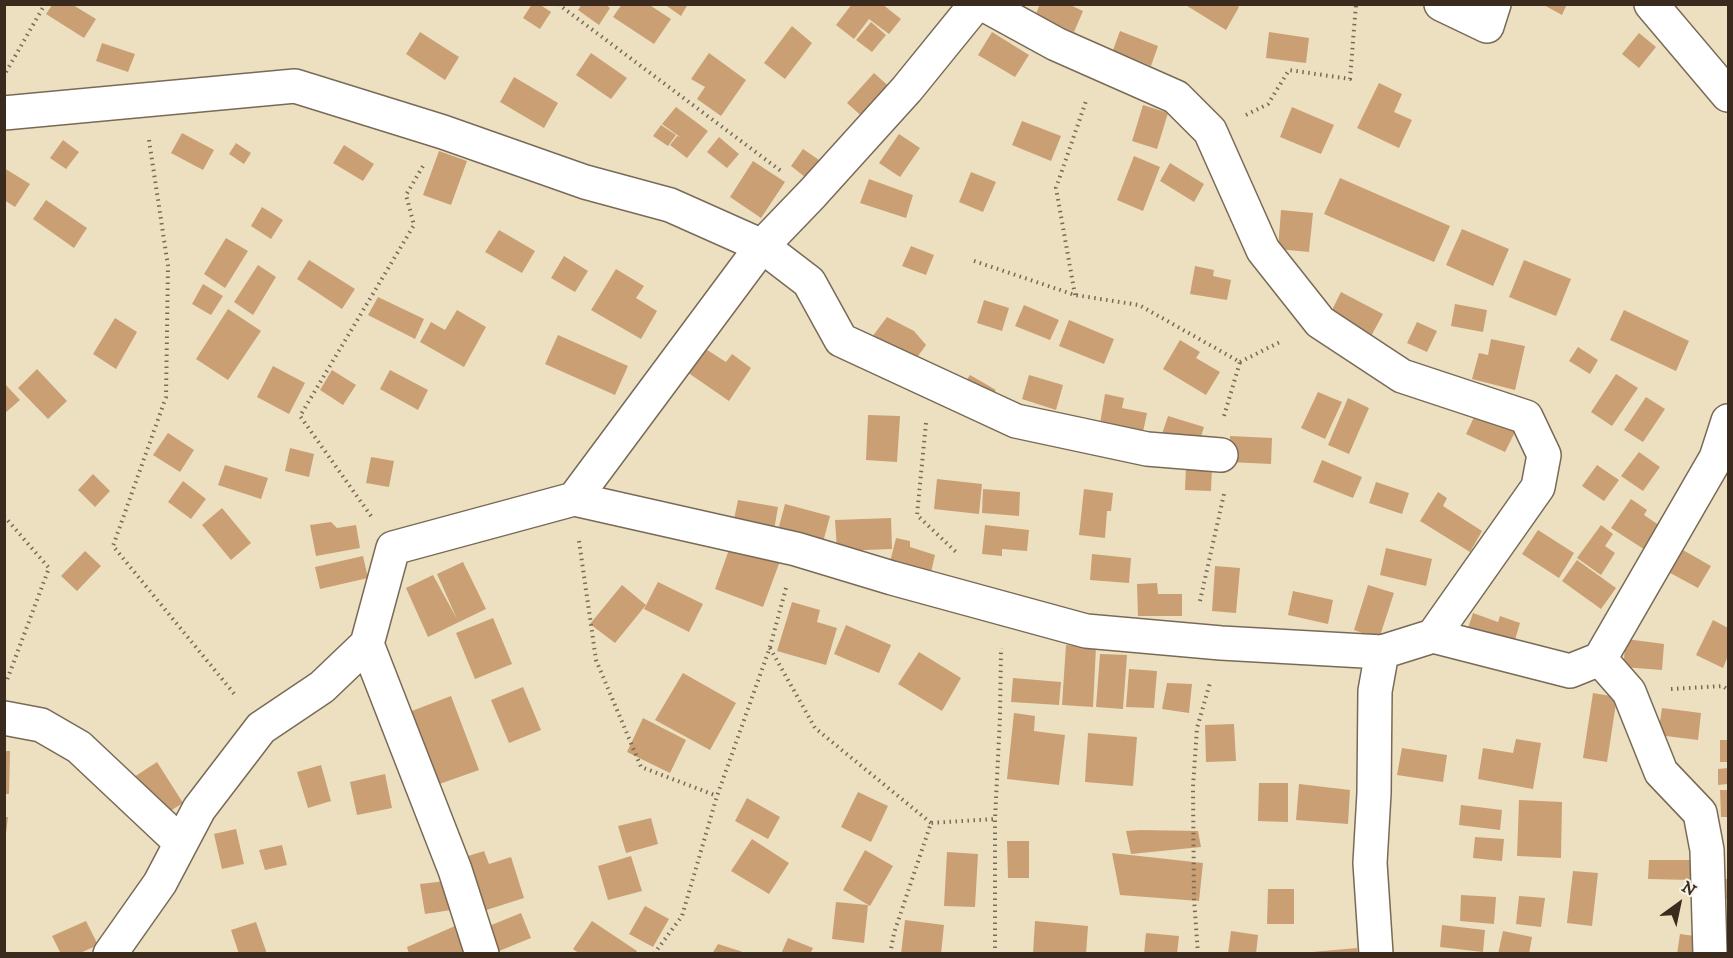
<!DOCTYPE html>
<style>
body{margin:0}
#map{position:relative;width:1733px;height:958px;overflow:hidden;background:#ede0c0;font-family:"IM FELL DW Pica",serif}
canvas{display:block}
.frame{position:absolute;inset:0;border:6px solid #3b2a1e;pointer-events:none}
.north{position:absolute;left:1649px;top:874px;width:60px;height:60px;-webkit-text-stroke:4px #f7f3e8;paint-order:stroke;rotate:33deg;font-size:16px;font-weight:700;line-height:24px;text-align:center;color:#3b2a1e}
.north::after{content:'';display:block;margin:auto;width:21px;height:27px;background:#3b2a1e;clip-path:polygon(50% 0,100% 100%,50% 72%,0 100%)}
</style>
<div id="map">
<canvas width="1733" height="958"></canvas>
<div class="frame"></div>
<div class="north">N</div>
</div>
<script>
const ctx = document.querySelector('canvas').getContext('2d');
ctx.lineJoin = 'round';
function fill(path, color) { ctx.fillStyle = color; ctx.fill(path, 'evenodd'); }
const poly = rows => new Path2D(rows.map(r => 'M' + r).join(''));
function stroke(path, color, width, dash) { ctx.strokeStyle = color; ctx.lineWidth = width; ctx.lineCap = dash ? 'butt' : 'round'; ctx.setLineDash(dash || []); ctx.stroke(path); }
fill(poly([
 [532,4,539,4,551,12,540,29,523,18],
 [582,4,605,4,610,8,599,25,578,10],
 [622,4,648,4,671,19,654,44,613,17],
 [664,4,688,4,681,16],
 [852,4,882,4,901,19,889,34,869,19,854,39,836,25],
 [1040,4,1068,4,1083,11,1074,32,1035,16],
 [1184,4,1235,4,1239,7,1226,30],
 [1542,4,1567,4,1562,15],
 [52,5,73,5,96,19,84,38,46,14],
 [871,22,886,35,872,52,856,40],
 [792,26,812,43,785,79,764,63],
 [1120,31,1158,46,1151,66,1113,50],
 [420,32,459,57,445,80,406,54],
 [992,32,1029,55,1015,77,978,55],
 [1269,32,1309,38,1306,63,1266,58],
 [1639,33,1656,47,1639,68,1622,54],
 [102,43,135,54,128,72,96,61],
 [591,53,627,78,611,99,576,75],
 [709,53,746,80,721,116,697,99,705,87,691,79],
 [874,73,893,90,866,120,847,103],
 [514,77,558,103,544,128,500,102],
 [1379,83,1402,94,1394,112,1412,120,1399,148,1357,128],
 [1143,105,1168,113,1157,149,1132,141],
 [676,107,708,131,687,158,670,145,677,136,680,137,662,124],
 [1292,107,1334,125,1321,154,1280,137],
 [1022,121,1061,136,1051,161,1012,145],
 [661,125,676,135,668,146,653,136],
 [182,133,214,150,203,170,171,153],
 [899,134,920,148,900,177,879,163],
 [719,137,739,154,727,168,707,152],
 [63,140,79,152,66,169,50,158],
 [236,143,251,153,244,164,229,154],
 [344,145,374,164,363,181,333,163],
 [803,149,819,160,805,177,791,166],
 [439,151,467,161,451,205,423,195],
 [1134,156,1160,167,1143,211,1117,200],
 [753,161,785,182,761,218,730,197],
 [1170,163,1204,184,1194,202,1160,181],
 [4,168,30,184,15,207,4,200],
 [971,172,996,182,983,212,959,202],
 [1340,178,1450,226,1434,262,1324,214],
 [869,179,913,195,906,218,860,203],
 [46,200,87,228,74,248,33,219],
 [262,207,283,220,271,239,251,226],
 [1281,210,1313,213,1309,252,1278,249],
 [1462,229,1509,249,1493,286,1446,265],
 [499,230,535,251,522,273,485,252],
 [226,238,248,251,225,288,204,274],
 [911,246,934,255,926,275,902,266],
 [564,256,588,271,575,292,551,278],
 [309,260,355,289,342,309,297,279],
 [1524,260,1571,279,1556,316,1509,297],
 [258,265,276,277,253,315,234,302],
 [1195,266,1214,270,1213,276,1231,280,1227,300,1190,294],
 [616,269,644,286,636,298,657,311,641,339,591,310],
 [203,284,223,296,211,315,192,304],
 [1341,292,1383,314,1369,340,1328,318],
 [378,297,424,319,415,339,368,315],
 [984,300,1009,308,1002,331,977,323],
 [1455,304,1487,310,1483,332,1451,326],
 [1024,305,1059,320,1050,340,1015,326],
 [228,309,261,331,228,380,196,359],
 [457,310,486,327,464,367,420,342,431,322,445,330],
 [1624,310,1689,341,1676,371,1610,340],
 [887,317,914,331,926,345,908,370,869,341],
 [115,318,137,332,116,369,93,354],
 [1069,320,1114,339,1104,364,1059,346],
 [1417,322,1437,331,1427,352,1407,343],
 [558,335,628,366,615,395,545,364],
 [1491,339,1525,346,1515,390,1472,379,1479,353,1488,355],
 [1180,340,1200,352,1196,358,1220,372,1206,395,1163,369],
 [1578,347,1598,360,1590,374,1569,361],
 [704,348,726,362,732,354,751,368,729,401,687,372],
 [273,366,305,383,289,414,257,397],
 [37,369,67,401,48,419,18,388],
 [332,370,356,385,343,405,320,390],
 [390,370,428,390,418,410,380,389],
 [1616,374,1638,388,1612,426,1591,412],
 [970,375,996,390,987,402,961,389],
 [1029,375,1063,385,1056,410,1022,399],
 [4,383,20,400,4,414],
 [1318,392,1342,402,1325,439,1301,428],
 [1105,394,1124,398,1122,408,1147,413,1143,432,1100,424],
 [1646,397,1665,409,1643,442,1624,430],
 [1348,398,1369,408,1349,454,1328,445],
 [1477,411,1516,430,1505,452,1466,434],
 [868,415,900,416,897,462,866,460],
 [1168,416,1204,427,1196,452,1160,440],
 [168,433,194,450,180,472,153,455],
 [1230,436,1272,438,1271,464,1229,462],
 [290,448,314,454,309,477,285,471],
 [1639,452,1660,467,1643,491,1621,476],
 [371,457,394,461,389,487,366,483],
 [1322,460,1362,477,1353,498,1313,482],
 [225,465,268,478,261,499,218,485],
 [1597,465,1619,480,1604,501,1582,486],
 [1186,466,1212,467,1211,491,1185,490],
 [93,474,110,491,95,507,78,490],
 [937,479,982,484,979,514,934,509],
 [183,481,206,499,191,519,168,502],
 [1376,482,1409,493,1402,514,1369,503],
 [983,489,1020,492,1019,516,982,513],
 [1084,489,1113,493,1111,511,1107,511,1105,538,1079,535],
 [1438,492,1447,498,1443,506,1482,531,1470,552,1420,521],
 [1631,499,1647,510,1644,515,1669,532,1653,555,1611,528],
 [738,500,778,507,773,536,732,529],
 [785,504,830,516,822,546,777,534],
 [222,508,251,543,231,560,202,525],
 [891,518,892,549,837,551,835,520],
 [331,522,337,528,356,525,360,548,316,556,310,525],
 [985,525,1029,530,1027,551,1002,549,1002,556,982,554],
 [1601,525,1613,534,1605,546,1615,553,1601,575,1577,558],
 [1538,530,1574,553,1559,578,1522,554],
 [896,538,910,541,910,547,935,555,929,581,888,570],
 [731,544,780,561,763,607,715,589],
 [1674,545,1711,566,1698,588,1661,568],
 [1386,548,1432,559,1426,586,1380,575],
 [85,551,101,566,77,591,61,576],
 [1092,554,1131,558,1129,583,1090,580],
 [363,556,368,578,320,589,315,567],
 [1577,560,1616,588,1601,609,1562,581],
 [463,562,486,609,428,637,406,588,433,575,457,619,437,574],
 [1215,566,1240,568,1236,613,1212,611],
 [658,582,703,604,689,632,644,609],
 [1157,583,1158,594,1182,594,1182,616,1138,616,1137,584],
 [622,585,646,605,615,643,590,624],
 [1368,585,1394,593,1379,639,1354,630],
 [1293,591,1333,600,1328,624,1288,615],
 [792,602,820,610,817,622,837,628,826,665,777,651],
 [1473,613,1498,622,1500,616,1520,623,1511,653,1465,637],
 [493,618,512,664,475,679,456,633],
 [1713,620,1728,628,1728,656,1723,668,1696,655],
 [846,625,891,645,879,673,834,654],
 [1626,639,1664,644,1662,670,1623,667],
 [1066,645,1096,647,1093,707,1062,705],
 [919,652,961,678,942,711,898,684],
 [1100,654,1127,655,1123,709,1096,707],
 [1129,669,1157,671,1154,708,1126,707],
 [683,673,736,703,710,750,655,720],
 [1013,678,1061,682,1059,705,1011,702],
 [1167,683,1192,684,1189,713,1162,709],
 [523,687,541,730,509,743,491,700],
 [1593,693,1617,697,1607,762,1583,758],
 [451,696,479,770,431,787,404,714],
 [1662,708,1701,713,1698,740,1658,735],
 [1014,713,1035,716,1034,731,1065,735,1059,785,1007,779],
 [643,718,686,740,670,773,627,752],
 [1234,724,1236,761,1206,762,1205,725],
 [1088,733,1137,737,1133,786,1085,782],
 [1516,739,1541,743,1533,789,1478,779,1483,748,1513,753],
 [1720,740,1728,740,1728,762,1720,762],
 [1402,748,1447,755,1443,782,1397,775],
 [4,751,10,751,9,794,4,794],
 [157,762,183,803,159,818,134,777],
 [321,765,331,801,308,808,297,772],
 [1728,768,1728,784,1718,785,1718,769],
 [385,774,392,808,357,815,350,782],
 [1259,783,1288,783,1288,822,1258,821],
 [1299,784,1350,790,1348,824,1296,820],
 [1720,790,1728,790,1728,817,1721,817],
 [858,792,888,806,871,842,841,827],
 [747,798,780,817,768,839,735,821],
 [1519,800,1562,802,1561,858,1517,856],
 [1461,805,1502,810,1500,830,1459,825],
 [4,817,8,817,6,834,4,834],
 [651,818,658,844,626,853,618,826],
 [236,829,244,864,222,869,214,834],
 [1141,830,1198,831,1201,847,1131,854,1126,831],
 [1475,837,1504,839,1502,861,1473,858],
 [752,839,789,863,769,894,731,871],
 [1007,841,1029,841,1029,878,1008,878],
 [282,845,287,865,265,870,259,850],
 [865,850,893,866,870,906,843,890],
 [484,851,489,864,511,857,524,898,480,912,462,858],
 [947,852,978,854,975,907,944,906],
 [1112,853,1203,863,1199,901,1120,895],
 [631,856,642,891,608,900,598,866],
 [1649,860,1693,860,1692,880,1648,879],
 [1573,871,1598,873,1592,926,1567,923],
 [1722,879,1728,879,1728,899,1722,899],
 [454,880,458,909,425,914,420,884],
 [1268,889,1294,889,1294,924,1267,924],
 [1461,895,1496,897,1494,924,1460,921],
 [1519,896,1545,898,1541,927,1516,924],
 [836,902,868,905,864,943,832,939],
 [645,906,669,919,653,947,629,934],
 [521,913,531,938,494,953,484,928],
 [905,920,944,925,941,954,901,954],
 [86,921,98,945,78,954,61,954,52,936],
 [592,921,637,951,635,954,580,954,573,949],
 [1035,921,1088,926,1086,954,1033,954],
 [256,922,267,954,239,954,231,930],
 [1442,925,1485,930,1483,952,1440,947],
 [455,926,467,952,409,954,407,947],
 [1231,931,1258,935,1256,954,1228,954],
 [1503,931,1532,937,1529,954,1498,954],
 [1146,933,1179,936,1177,954,1144,954],
 [1680,934,1702,937,1699,954,1677,954],
 [788,938,813,948,810,954,781,954],
 [718,944,740,951,746,954,712,954],
 [1357,948,1358,954,1312,954,1312,952]
]), '#ca9f74');
const street = poly([
 [983,4,1056,44,1176,97,1210,131,1263,250,1320,322,1402,376,1526,417,1544,455,1538,487,1433,636],
 [1441,4,1487,26,1494,4],
 [1651,4,1728,95],
 [4,113,295,86,443,132,585,182,670,205,762,246,809,282,841,340,1016,421,1147,449,1221,455],
 [574,499,796,549,892,578,1086,631,1221,643,1382,652],
 [367,644,455,870,482,954],
 [1600,659,1629,692,1661,772,1700,813,1707,850,1710,954],
 [4,718,41,725,79,747,181,843],
 [110,954,160,883,199,809,261,728,322,687,367,644,393,548,574,499,762,246,812,194,907,89,976,4],
 [1376,954,1370,863,1374,793,1375,691,1382,652,1433,636,1570,671,1600,659,1716,458,1728,421]
]);
stroke(street, '#796a57', 36);
stroke(poly([
 [558,4,781,171],
 [6,72,45,4],
 [1246,115,1268,104,1289,70,1350,79,1356,4],
 [149,140,168,266,166,397,113,546,236,696],
 [974,261,1075,295,1139,305,1240,362,1224,416],
 [1075,295,1056,188,1086,101],
 [1240,362,1282,341],
 [926,423,917,515,956,552],
 [4,516,49,568,7,680],
 [371,516,300,416,414,225,406,195,423,166],
 [579,541,596,660,641,767,717,796],
 [1200,601,1224,494],
 [770,648,815,728,931,823],
 [1671,689,1723,686,1728,690],
 [654,954,682,916,717,796,770,647,786,588],
 [890,954,894,933,931,823,995,819],
 [995,954,995,819,1000,717,1001,648],
 [1198,954,1194,899,1193,787,1197,728,1210,683]
]), '#796a57', 4, [1.5, 4.5]);
stroke(street, '#fff', 33);
</script>
